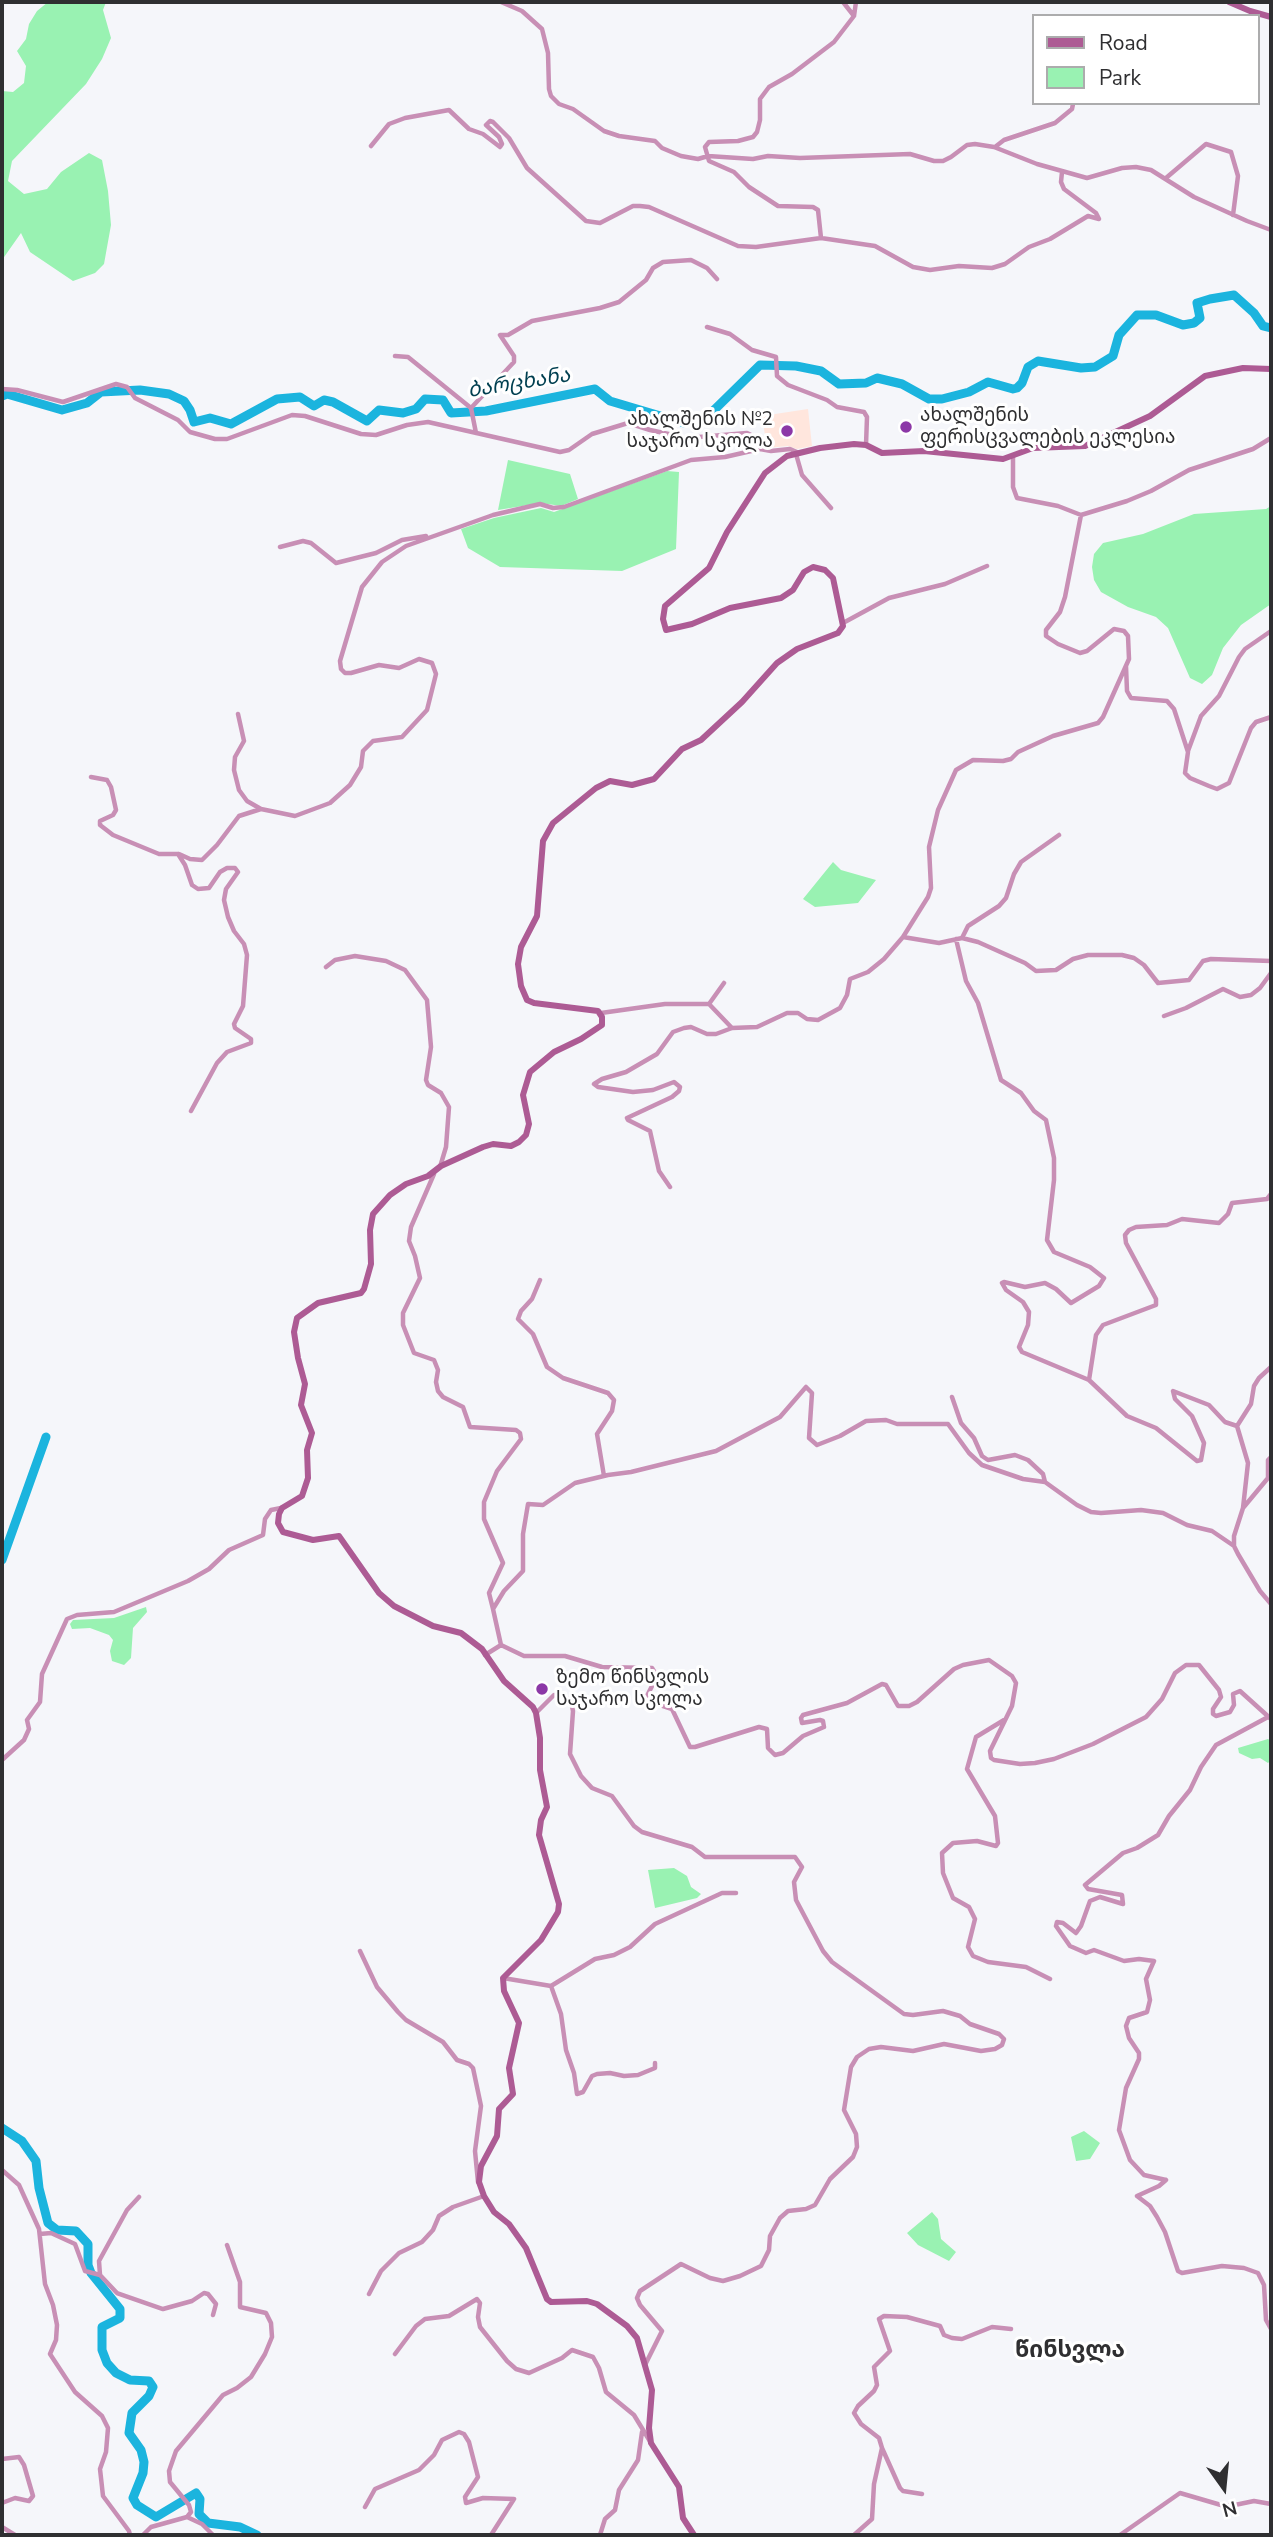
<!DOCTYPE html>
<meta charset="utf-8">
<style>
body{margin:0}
#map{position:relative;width:1273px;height:2537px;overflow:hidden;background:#f5f6fa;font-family:"Nunito Sans",sans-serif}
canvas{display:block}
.frame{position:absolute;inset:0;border:4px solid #2f2f31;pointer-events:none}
.legend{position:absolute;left:1032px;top:14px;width:228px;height:91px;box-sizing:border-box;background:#fff;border:2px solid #acacad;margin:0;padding:9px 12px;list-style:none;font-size:21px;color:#2f2f31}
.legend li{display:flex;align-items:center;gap:14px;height:35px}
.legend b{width:35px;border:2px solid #acacad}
.north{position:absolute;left:1189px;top:2453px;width:70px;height:70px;-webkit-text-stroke:5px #fff;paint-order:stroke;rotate:165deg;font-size:19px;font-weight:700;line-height:28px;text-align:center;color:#2f2f31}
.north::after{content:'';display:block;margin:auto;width:24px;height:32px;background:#2f2f31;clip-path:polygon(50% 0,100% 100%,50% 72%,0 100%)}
</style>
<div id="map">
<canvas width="1273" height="2537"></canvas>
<div class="frame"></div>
<ul class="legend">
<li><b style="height:9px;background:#ad5b94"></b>Road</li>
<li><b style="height:19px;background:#99f2b2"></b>Park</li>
</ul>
<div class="north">N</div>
</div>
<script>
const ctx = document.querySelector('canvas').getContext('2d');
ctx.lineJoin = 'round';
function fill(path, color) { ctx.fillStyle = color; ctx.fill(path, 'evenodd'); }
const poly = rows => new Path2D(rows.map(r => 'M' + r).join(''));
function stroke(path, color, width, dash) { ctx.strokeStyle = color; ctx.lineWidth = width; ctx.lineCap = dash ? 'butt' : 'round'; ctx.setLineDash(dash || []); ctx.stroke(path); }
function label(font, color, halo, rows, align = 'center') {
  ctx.font = font + ' "Nunito Sans","Noto Sans Georgian",sans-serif'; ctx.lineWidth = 6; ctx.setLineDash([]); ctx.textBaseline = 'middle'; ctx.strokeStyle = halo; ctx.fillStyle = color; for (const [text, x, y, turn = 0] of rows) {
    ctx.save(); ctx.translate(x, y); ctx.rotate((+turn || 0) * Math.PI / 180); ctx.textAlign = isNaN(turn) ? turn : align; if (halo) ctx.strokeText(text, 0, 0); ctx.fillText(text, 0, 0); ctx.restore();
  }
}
fill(poly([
 [808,409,812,446,797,449,788,446,767,448,762,416]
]), '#ffe6dd');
fill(poly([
 [48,2,106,2,103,10,111,38,102,59,86,84,12,161,8,181,24,194,47,189,61,172,89,153,102,160,108,191,111,225,104,264,95,273,73,281,30,252,21,233,2,260,2,91,13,92,24,83,26,66,17,51,26,39,29,24,37,11],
 [508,460,570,474,578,499,561,506,541,503,498,510],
 [667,471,679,472,676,549,622,571,500,567,468,548,461,529,494,518,541,508,554,512],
 [1271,506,1271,604,1241,625,1223,648,1212,675,1202,684,1190,678,1168,628,1156,617,1128,607,1101,592,1094,580,1092,567,1094,554,1103,543,1143,534,1194,514,1266,509],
 [833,862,841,870,876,880,858,903,815,907,803,899],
 [146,1607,147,1612,133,1628,131,1658,124,1665,112,1661,110,1651,113,1640,109,1635,90,1628,72,1629,70,1624,73,1620,114,1618],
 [1268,1739,1271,1741,1271,1760,1268,1763,1260,1758,1252,1759,1239,1753,1238,1748],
 [674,1868,687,1876,691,1887,701,1894,697,1898,655,1908,648,1870],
 [1084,2131,1100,2143,1090,2159,1076,2161,1071,2137],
 [932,2212,938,2219,941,2239,956,2252,949,2261,918,2245,907,2233]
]), '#99f2b2');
stroke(poly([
 [2,396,7,394,62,410,87,403,101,392,140,390,169,394,184,401,190,410,194,422,210,418,231,424,277,399,300,397,314,406,324,400,333,402,367,421,379,410,403,413,416,409,425,399,443,400,451,413,486,411,595,389,610,401,684,423,710,414,760,365,796,366,821,371,839,384,866,383,877,378,902,384,929,399,942,399,969,392,988,382,1013,389,1017,388,1022,383,1028,367,1038,361,1081,368,1095,367,1113,356,1119,335,1137,315,1156,315,1183,325,1194,323,1200,318,1197,303,1210,299,1234,295,1254,313,1263,326,1271,328],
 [2,1560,46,1437],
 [2,2128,22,2141,36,2161,39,2188,48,2223,57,2230,76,2231,88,2244,88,2265,91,2273,120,2309,120,2318,102,2327,102,2350,107,2363,116,2373,130,2380,149,2381,153,2387,149,2396,132,2413,129,2433,141,2450,144,2462,143,2473,133,2498,137,2505,156,2517,196,2493,200,2499,199,2514,208,2523,240,2527,257,2535]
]), '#1bb4de', 9);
stroke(poly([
 [501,2,522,11,542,29,548,53,549,89,551,96,559,104,573,109,604,131,619,136,655,141,662,148,681,156,698,159,708,156,753,159,768,156,800,158,910,154,934,161,943,161,951,157,967,145,975,144,994,147,1037,164,1087,178,1122,168,1136,167,1151,170,1194,197,1247,221,1271,230],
 [843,2,854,16],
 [371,146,389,124,405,118,449,110,469,129,483,134,500,147,502,144,499,137,486,125,490,121,493,122,509,138,527,168,586,221,600,223,633,206,640,206,649,207,738,246,756,247,821,238,818,210,813,207,778,206,749,187,734,172,709,161,705,147,709,142,738,141,753,137,757,132,760,120,760,99,769,87,792,74,834,42,854,16,856,2],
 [995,147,1004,140,1055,123,1072,109,1073,104],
 [1166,178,1206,144,1231,152,1238,176,1233,215],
 [821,238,875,246,913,267,930,270,959,266,992,268,1005,264,1029,247,1050,239,1088,216,1099,219,1096,213,1064,189,1061,182,1062,172],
 [707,327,730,334,752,350,776,357,777,376,788,385,827,400,837,407,864,412,867,417,866,445],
 [395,356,408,357,471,408,476,433],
 [2,389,17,390,63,402,116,384,127,387,135,398,178,420,190,432,215,439,227,439,292,415,305,416,361,434,376,435,407,425,428,422,560,452,569,450,592,434,628,423,650,430,687,438,747,433,753,436,760,449,771,451,790,449,799,453],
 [471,408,514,362,514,356,500,335,508,335,532,321,600,308,619,302,646,280,653,268,663,262,691,260,707,268,717,279],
 [796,454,802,475,831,508],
 [1013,456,1013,487,1017,498,1058,506,1081,515,1127,501,1151,491,1189,470,1253,449,1271,438],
 [280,547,303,541,311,543,336,563,376,553,402,540,426,536],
 [843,623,889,598,945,584,987,566],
 [1126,666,1127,691,1131,698,1167,701,1174,709,1188,752,1185,773,1190,778,1209,786,1217,789,1229,783,1251,728,1256,722,1271,717],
 [238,714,244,741,235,757,234,770,239,790,247,801,261,809,295,816,330,803,350,785,361,767,363,751,373,741,402,737,427,710,436,674,432,663,419,659,399,668,379,665,351,673,345,673,341,669,340,661,362,587,382,562,406,546,493,515,540,504,553,508,564,507,691,460,725,457,760,449],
 [1188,751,1201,716,1219,696,1239,657,1245,649,1271,631],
 [91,777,107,780,111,787,116,810,113,815,100,821,100,825,113,835,159,854,178,854,185,865,192,885,198,889,209,888,220,872,227,868,235,868,238,872,226,889,224,900,228,917,234,931,244,944,247,955,243,1006,234,1024,235,1028,251,1039,251,1043,227,1052,217,1063,191,1111],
 [179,854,190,859,202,860,217,845,239,816,261,809],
 [903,937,939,943,962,938,978,942,1025,963,1036,971,1056,970,1073,959,1088,955,1122,955,1134,958,1144,965,1158,983,1189,980,1203,961,1211,959,1271,961],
 [962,938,968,926,999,906,1006,898,1014,874,1021,862,1059,835],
 [956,939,966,981,978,1003,1001,1080,1021,1093,1034,1111,1046,1120,1054,1158,1054,1180,1047,1240,1054,1252,1090,1267,1104,1278,1099,1286,1071,1303,1056,1289,1045,1283,1025,1287,1004,1282,1002,1283,1006,1290,1023,1302,1029,1312,1028,1325,1019,1347,1022,1352,1089,1380],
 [326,967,335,960,355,956,386,961,405,970,427,1000,431,1047,426,1080,428,1085,441,1093,449,1107,446,1147,440,1167],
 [709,1004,724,983],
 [601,1013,665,1004,709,1004,732,1028],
 [1164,1016,1186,1008,1223,989,1240,997,1251,995,1260,988,1271,973],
 [434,1174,411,1227,409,1241,415,1256,420,1278,403,1313,403,1325,414,1353,434,1360,438,1370,436,1382,438,1391,443,1397,463,1407,470,1427,516,1430,520,1433,521,1439,497,1471,484,1502,484,1519,503,1563,489,1593,493,1609],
 [670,1187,659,1171,650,1131,628,1120,627,1118,672,1097,679,1091,680,1087,674,1082,653,1090,633,1092,598,1087,594,1084,602,1079,626,1072,657,1054,673,1032,684,1028,691,1027,707,1034,716,1034,732,1028,757,1027,787,1013,798,1013,807,1019,818,1020,840,1008,847,995,850,979,868,972,884,959,903,937,928,897,931,888,929,847,938,810,956,770,973,760,1003,761,1011,759,1018,752,1053,736,1098,723,1103,717,1129,659,1128,636,1124,631,1114,629,1087,651,1080,653,1058,644,1046,636,1046,630,1060,612,1065,597,1081,515],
 [540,1280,532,1299,521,1311,518,1319,533,1334,547,1367,563,1378,608,1393,614,1400,612,1411,597,1434,604,1476],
 [952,1397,961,1423,974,1438,982,1456,988,1460,1015,1455,1028,1460,1043,1474,1045,1482],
 [1237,1426,1251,1404,1254,1386,1259,1378,1271,1367],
 [1271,1457,1268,1460,1268,1478,1243,1508,1234,1536,1234,1546,1238,1554,1260,1591,1271,1604],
 [1243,1508,1248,1463,1237,1426,1225,1422,1209,1405,1173,1391,1175,1399,1192,1416,1204,1443,1201,1460,1197,1461,1156,1428,1127,1416,1089,1380,1096,1335,1103,1325,1156,1305,1156,1299,1126,1243,1125,1235,1129,1230,1136,1227,1167,1225,1182,1219,1219,1223,1228,1214,1232,1203,1267,1199,1271,1194],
 [501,1645,493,1609,504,1591,523,1571,523,1534,528,1504,543,1505,575,1483,608,1475,631,1472,716,1451,780,1417,806,1387,812,1393,809,1438,817,1445,840,1436,866,1421,886,1420,897,1424,948,1424,969,1453,982,1465,1023,1479,1045,1482,1077,1505,1091,1512,1101,1513,1141,1510,1163,1513,1187,1525,1212,1531,1234,1546],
 [485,1655,501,1645,524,1656,565,1656,602,1667,652,1668,657,1676,645,1700,672,1709,690,1747,695,1747,759,1727,767,1729,768,1748,775,1755,783,1753,803,1736,824,1727,823,1721,820,1720,802,1723,801,1718,803,1715,847,1703,882,1684,886,1685,898,1706,909,1706,917,1702,954,1669,963,1665,989,1660,1012,1676,1016,1683,1012,1706,990,1751,991,1758,994,1760,1020,1764,1035,1763,1054,1759,1093,1744,1146,1717,1162,1699,1175,1673,1186,1665,1199,1665,1219,1690,1221,1697,1213,1709,1213,1714,1216,1716,1230,1712,1234,1705,1233,1694,1240,1691,1271,1719],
 [536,1713,554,1695,565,1696,571,1702,573,1711,570,1754,581,1776,592,1788,612,1796,634,1826,642,1832,692,1847,705,1857,795,1857,802,1867,794,1882,796,1900,823,1951,832,1962,904,2014,913,2015,943,2011,960,2016,970,2024,999,2034,1004,2039,1002,2045,995,2049,981,2051,944,2044,913,2051,881,2047,869,2049,857,2057,851,2067,844,2110,856,2134,857,2147,853,2157,830,2179,815,2205,806,2209,788,2211,780,2218,770,2236,769,2250,761,2266,740,2276,723,2281,710,2278,681,2264,640,2291,637,2298,640,2305,662,2331,645,2365],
 [1004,1720,976,1737,967,1769,995,1816,998,1843,996,1846,977,1841,953,1843,942,1853,943,1873,953,1898,969,1907,975,1919,968,1947,973,1956,988,1962,1026,1967,1050,1979],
 [2,1760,24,1740,29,1729,27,1720,40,1702,42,1674,67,1619,77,1615,114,1612,188,1581,209,1569,229,1550,263,1535,265,1519,271,1510,281,1508],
 [360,1951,377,1987,398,2012,406,2020,443,2042,457,2060,469,2064,473,2068,481,2106,475,2151,478,2182],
 [503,1978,551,1986,561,2014,566,2050,574,2073,577,2094,583,2092,592,2076,597,2074,610,2073,624,2076,638,2075,655,2068,655,2063],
 [551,1986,595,1959,614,1955,630,1947,655,1924,722,1893,736,1893],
 [2,2170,19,2185,39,2229,45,2284,53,2305,57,2325,56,2340,50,2354,75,2392,102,2416,108,2428,106,2452,100,2469,103,2496,129,2531,130,2535],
 [1166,2180,1144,2175,1130,2160,1119,2130,1126,2088,1139,2059,1139,2053,1129,2038,1126,2026,1129,2018,1147,2012,1150,2000,1146,1979,1154,1961,1139,1959,1124,1961,1094,1950,1086,1953,1070,1946,1056,1926,1057,1922,1063,1923,1076,1933,1081,1926,1090,1901,1100,1897,1123,1904,1122,1895,1088,1889,1085,1885,1123,1853,1137,1848,1158,1835,1169,1816,1190,1790,1201,1767,1216,1745,1268,1717],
 [1166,2180,1159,2186,1137,2196,1150,2206,1157,2217,1165,2232,1178,2271,1182,2273,1222,2266,1244,2268,1258,2273,1264,2285,1266,2320,1271,2329],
 [139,2197,127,2210,99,2261,100,2275,117,2293,163,2309,192,2301,204,2293,208,2294,216,2304,213,2315],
 [40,2234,51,2233,75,2244,85,2271,100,2275],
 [369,2294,381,2271,399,2253,422,2242,433,2230,439,2216,453,2207,484,2196],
 [395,2354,416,2326,425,2319,449,2316,477,2299,480,2303,478,2317,480,2327,507,2361,516,2369,529,2373,562,2358,572,2350,593,2357,599,2368,606,2392,634,2415,651,2443],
 [882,2448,900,2488,903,2491,922,2494],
 [2,2459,19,2457,24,2465,33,2496,29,2501,15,2498,2,2503],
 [365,2507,375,2489,419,2470,434,2455,442,2440,459,2432,464,2434,469,2442,478,2477,465,2497,466,2503,483,2498,514,2499],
 [187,2517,202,2524,213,2535],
 [2,2527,15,2535],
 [143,2535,151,2527,187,2517,191,2512,189,2505,170,2482,169,2471,176,2451,223,2395,237,2388,251,2377,265,2354,272,2337,271,2323,266,2313,240,2307,240,2282,227,2245],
 [491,2535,514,2499],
 [600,2535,605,2519,615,2510,619,2490,638,2460,642,2432],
 [854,2535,872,2519,874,2484,882,2448,879,2438,861,2424,854,2413,858,2406,874,2391,877,2385,874,2367,890,2351,879,2319,884,2316,907,2317,940,2326,944,2335,952,2338,962,2339,992,2327,1011,2329],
 [1120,2535,1180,2493,1221,2505,1230,2506,1254,2501,1271,2504]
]), '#c88fb5', 4.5);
stroke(poly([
 [1229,2,1250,11,1271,17],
 [694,2535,683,2518,679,2487,651,2443,649,2428,652,2390,637,2338,627,2326,597,2304,587,2301,551,2302,547,2299,526,2248,509,2224,494,2212,484,2196,479,2182,481,2166,497,2136,499,2109,513,2094,509,2068,519,2023,504,1991,503,1978,541,1940,558,1912,559,1904,539,1835,541,1820,547,1807,540,1770,540,1738,536,1713,533,1707,504,1681,482,1649,461,1633,433,1626,394,1606,379,1593,339,1536,313,1540,283,1532,278,1523,279,1514,282,1508,302,1496,308,1478,307,1450,312,1433,301,1405,305,1384,298,1358,294,1332,297,1318,318,1303,361,1293,364,1289,371,1264,370,1230,373,1214,390,1195,406,1184,428,1176,441,1166,483,1147,493,1144,511,1146,519,1142,526,1135,529,1124,523,1095,530,1072,554,1052,581,1039,602,1025,602,1017,598,1011,534,1003,527,1000,521,986,518,964,521,947,537,916,543,841,553,823,596,788,610,781,632,785,654,779,682,749,701,740,742,702,777,663,797,649,838,633,843,626,833,578,825,570,813,567,804,572,793,590,781,598,730,608,692,624,666,630,663,619,665,606,709,568,727,532,765,473,787,456,820,448,854,444,866,445,882,453,924,451,1003,459,1033,448,1085,446,1150,416,1205,376,1243,368,1271,369]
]), '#ad5b94', 6);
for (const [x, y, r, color] of [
 [906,427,7,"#8c38a7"],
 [787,431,7,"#8c38a7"],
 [542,1689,7,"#8c38a7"]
]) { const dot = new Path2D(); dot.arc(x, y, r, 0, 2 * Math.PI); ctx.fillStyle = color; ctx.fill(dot); stroke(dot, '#fff', 2.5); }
label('19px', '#2f2f31', '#fff', [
 ["ახალშენის",920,416],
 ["ფერისცვალების ეკლესია",920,438],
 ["ახალშენის №2",773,420,"right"],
 ["საჯარო სკოლა",773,442,"right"],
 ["ზემო წინსვლის",556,1678],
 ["საჯარო სკოლა",556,1700]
], 'left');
label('italic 21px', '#003f50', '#fff', [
 ["ბარცხანა",519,384,-9]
]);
label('bold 23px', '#2f2f31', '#fff', [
 ["წინსვლა",1070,2351]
]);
</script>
